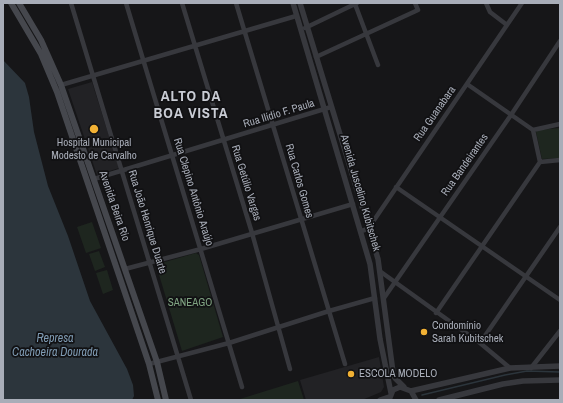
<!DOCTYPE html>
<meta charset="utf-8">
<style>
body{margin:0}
#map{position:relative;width:563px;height:403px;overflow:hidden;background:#161618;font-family:"Archivo Narrow",sans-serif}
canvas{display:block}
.frame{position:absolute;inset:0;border:4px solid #a8adb8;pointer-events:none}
</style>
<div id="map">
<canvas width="563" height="403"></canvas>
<div class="frame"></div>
</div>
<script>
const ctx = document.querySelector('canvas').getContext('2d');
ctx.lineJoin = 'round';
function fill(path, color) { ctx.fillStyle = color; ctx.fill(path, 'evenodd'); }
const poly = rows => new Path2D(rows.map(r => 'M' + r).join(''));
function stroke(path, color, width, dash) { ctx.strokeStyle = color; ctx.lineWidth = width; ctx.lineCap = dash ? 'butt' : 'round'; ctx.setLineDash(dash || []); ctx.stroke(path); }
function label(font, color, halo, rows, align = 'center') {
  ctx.font = font + ' "Archivo Narrow",sans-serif'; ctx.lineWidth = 3.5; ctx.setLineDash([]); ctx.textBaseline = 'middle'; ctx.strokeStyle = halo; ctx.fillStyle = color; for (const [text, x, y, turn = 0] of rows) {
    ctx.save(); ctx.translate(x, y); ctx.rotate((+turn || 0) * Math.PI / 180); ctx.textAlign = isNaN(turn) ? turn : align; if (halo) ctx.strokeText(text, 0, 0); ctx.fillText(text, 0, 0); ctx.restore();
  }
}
fill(poly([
 [92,82,119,168,97,175,68,89],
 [379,357,384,387,381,392,362,400,306,400,300,380]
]), '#222225');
fill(poly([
 [560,128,560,158,542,159,536,132,538,130],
 [92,222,101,248,86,253,77,227],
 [99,251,105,267,95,271,89,254],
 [196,253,199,255,223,337,182,351,157,268,158,264],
 [107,270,113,290,103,294,96,273],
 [298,381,304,400,232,400,240,399]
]), '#1e261f');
fill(poly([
 [3,60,25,83,29,97,34,132,48,186,68,236,90,301,127,369,133,385,134,396,132,400,3,400]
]), '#2c353c');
stroke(poly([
 [422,395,505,375,527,371,560,372]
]), '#2c353c', 1.5);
stroke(poly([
 [71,3,191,400],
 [126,3,242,387],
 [182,3,252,233,290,369],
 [236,3,345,364],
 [486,3,490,12,507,25],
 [355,4,378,65],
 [305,28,357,3],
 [316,57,418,10,415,3],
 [467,84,533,130],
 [61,85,296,16],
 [560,124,533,130,540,162,560,160],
 [94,179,331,107],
 [396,187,560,300],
 [361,231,368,229,522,3],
 [125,269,201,249,353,204],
 [381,272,480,343,510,368],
 [384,298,511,115,560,41],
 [436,313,540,162],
 [480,343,560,227],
 [149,364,229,343,329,311,375,298],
 [531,368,560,331]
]), '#37383d', 4.5);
stroke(poly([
 [293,3,370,264,380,339,391,393],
 [300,3,378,259,393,372,395,378,404,387],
 [411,391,510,368,560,366],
 [380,400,389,397],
 [389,400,393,390,400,387,411,391,416,400],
 [439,400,503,384,523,381,560,380]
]), '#37383d', 5.5);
stroke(poly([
 [11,3,41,54,57,92,149,364,158,400],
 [19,3,41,40,61,85,157,362,166,400]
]), '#45474d', 6);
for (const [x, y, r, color] of [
 [94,129,5,"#f2b134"],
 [424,332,4,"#f2b134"],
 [351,374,4,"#f2b134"]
]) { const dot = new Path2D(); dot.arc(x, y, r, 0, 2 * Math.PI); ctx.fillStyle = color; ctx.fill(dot); stroke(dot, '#111113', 1.5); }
label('11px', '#a8adb8', '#111113', [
 ["Rua Ilídio F. Paula",279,114,-17],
 ["Rua Guanabara",435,114,-55],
 ["Rua Bandeirantes",465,165,-55],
 ["Rua Carlos Gomes",299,181,74],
 ["Rua Getúlio Vargas",246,183,73],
 ["Rua Clepino Antônio Araújo",193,192,73],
 ["Avenida Juscelino Kubitschek",360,193,74],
 ["Avenida Beira Rio",114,206,71],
 ["Rua João Henrique Duarte",147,222,73]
]);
label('11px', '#a8adb8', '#111113', [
 ["Hospital Municipal",94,143,"center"],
 ["Modesto de Carvalho",94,156,"center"],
 ["Condomínio",432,326],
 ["Sarah Kubitschek",432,339],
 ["ESCOLA MODELO",359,374]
], 'left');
label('11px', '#7fa381', '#111113', [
 ["SANEAGO",190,303]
]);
label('italic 12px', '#7f9bb3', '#111113', [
 ["Represa",55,339],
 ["Cachoeira Dourada",55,353]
]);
ctx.letterSpacing = '1px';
label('bold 15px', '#c9ccd4', '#111113', [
 ["ALTO DA",191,97],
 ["BOA VISTA",191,114]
]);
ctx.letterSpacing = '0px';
</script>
